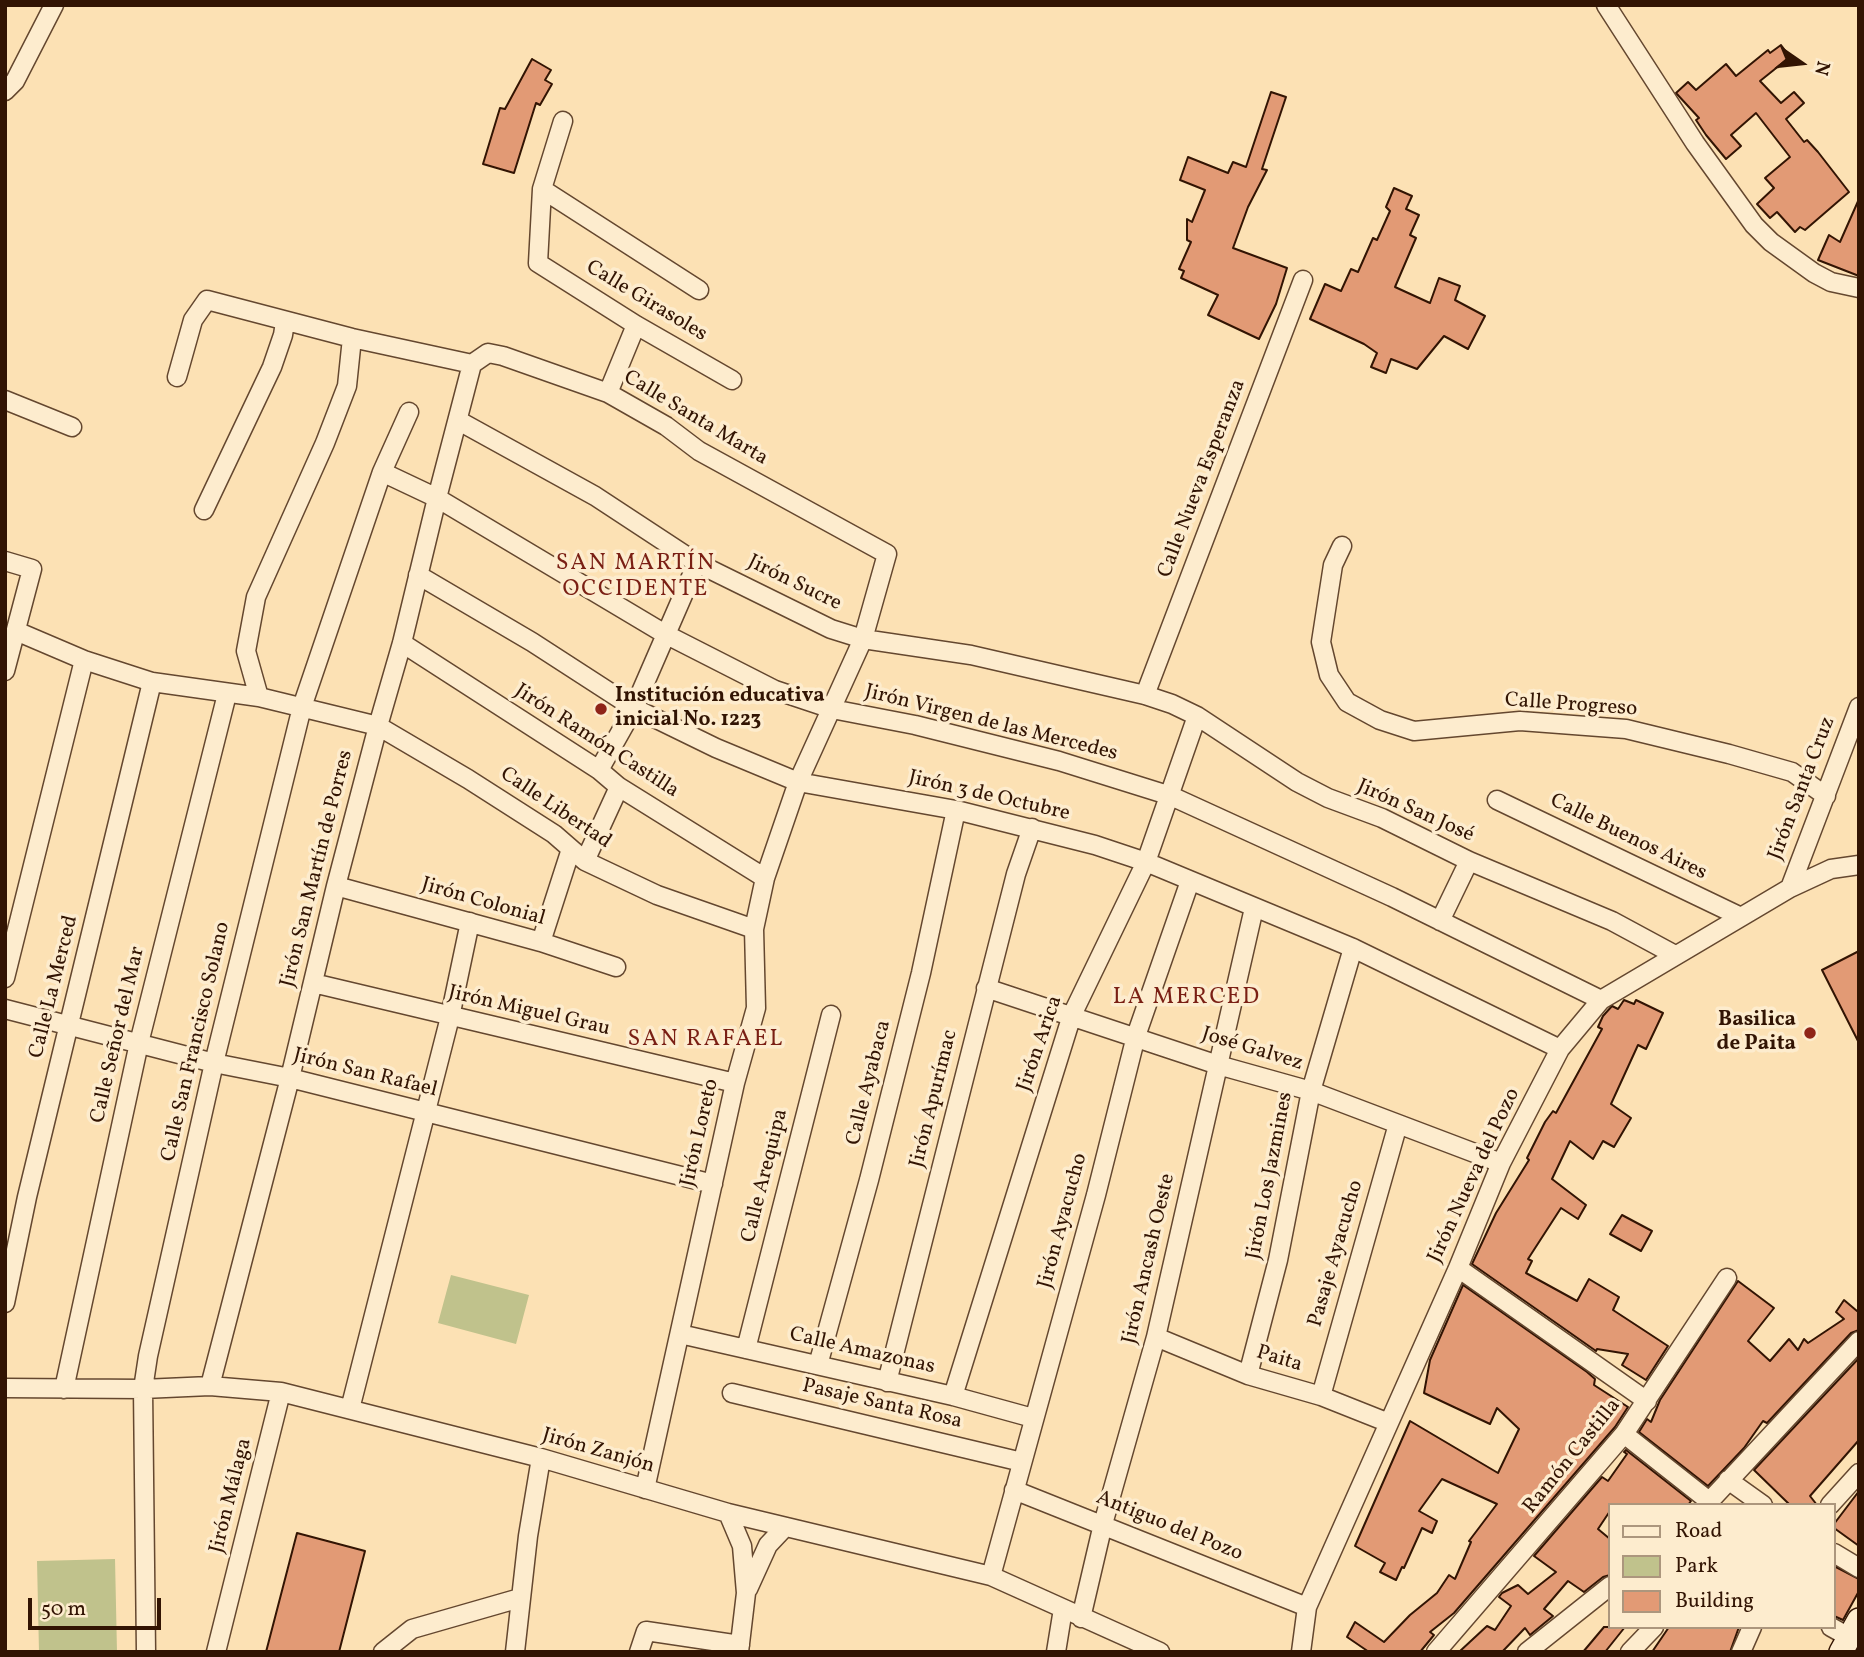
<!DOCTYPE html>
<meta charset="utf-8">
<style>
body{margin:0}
#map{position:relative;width:1864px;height:1657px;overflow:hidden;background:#fce1b4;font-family:Vollkorn,serif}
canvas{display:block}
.frame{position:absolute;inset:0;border:7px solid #321403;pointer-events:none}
.legend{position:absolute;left:1608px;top:1503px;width:228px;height:126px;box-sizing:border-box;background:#fdecce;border:2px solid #ac967d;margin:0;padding:9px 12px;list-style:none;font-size:21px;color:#321403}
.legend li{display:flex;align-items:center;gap:14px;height:35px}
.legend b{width:35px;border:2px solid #ac967d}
.north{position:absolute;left:1766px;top:28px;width:70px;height:70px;-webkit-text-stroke:5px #fdecce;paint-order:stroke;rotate:104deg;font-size:19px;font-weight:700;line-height:28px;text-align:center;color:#321403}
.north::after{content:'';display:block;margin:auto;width:24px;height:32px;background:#321403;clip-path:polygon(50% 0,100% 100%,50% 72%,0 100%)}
.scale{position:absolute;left:28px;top:1598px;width:133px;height:32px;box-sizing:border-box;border:4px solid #321403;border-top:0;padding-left:9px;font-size:21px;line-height:24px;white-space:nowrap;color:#321403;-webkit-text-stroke:5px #fdecce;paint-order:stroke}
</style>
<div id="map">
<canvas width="1864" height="1657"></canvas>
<div class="frame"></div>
<ul class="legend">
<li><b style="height:9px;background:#fdecce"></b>Road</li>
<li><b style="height:19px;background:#c0c28c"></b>Park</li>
<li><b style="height:19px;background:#e29a75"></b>Building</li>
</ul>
<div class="north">N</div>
<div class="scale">50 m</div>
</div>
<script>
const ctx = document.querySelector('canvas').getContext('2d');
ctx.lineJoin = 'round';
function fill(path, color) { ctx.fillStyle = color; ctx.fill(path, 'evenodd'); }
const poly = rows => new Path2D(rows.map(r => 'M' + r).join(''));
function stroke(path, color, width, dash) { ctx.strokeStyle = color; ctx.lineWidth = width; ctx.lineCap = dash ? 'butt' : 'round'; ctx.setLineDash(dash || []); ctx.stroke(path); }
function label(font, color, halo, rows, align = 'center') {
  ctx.font = font + ' Vollkorn,serif'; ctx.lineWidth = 7; ctx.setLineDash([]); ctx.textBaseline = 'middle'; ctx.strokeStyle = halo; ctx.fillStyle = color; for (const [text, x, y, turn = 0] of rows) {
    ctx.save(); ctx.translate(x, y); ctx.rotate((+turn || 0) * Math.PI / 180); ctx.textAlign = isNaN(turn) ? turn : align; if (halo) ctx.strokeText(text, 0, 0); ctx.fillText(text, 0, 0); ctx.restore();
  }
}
fill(poly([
 [451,1275,529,1295,516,1344,438,1323],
 [115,1559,117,1652,39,1652,37,1561]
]), '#c0c28c');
const building = poly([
 [1781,45,1790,57,1760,81,1781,103,1794,92,1804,103,1786,119,1804,142,1807,140,1818,152,1849,192,1805,230,1800,227,1795,232,1777,212,1770,218,1757,204,1774,188,1765,178,1790,157,1756,113,1731,135,1741,146,1726,159,1706,135,1696,120,1699,118,1676,93,1688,82,1696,90,1726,64,1736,76,1768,50,1770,53,1781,45],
 [532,59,551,70,545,80,552,84,540,105,536,103,514,173,483,164,500,108,505,109,532,59],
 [1271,92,1286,97,1262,169,1267,170,1248,207,1233,248,1287,268,1276,304,1259,339,1208,315,1218,295,1181,278,1184,271,1179,269,1191,242,1187,240,1187,219,1192,222,1205,190,1180,180,1188,157,1228,173,1233,162,1246,167,1271,92],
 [1394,188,1412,196,1406,209,1419,215,1410,235,1416,238,1395,287,1430,303,1439,278,1460,286,1455,300,1485,316,1468,349,1444,336,1417,369,1391,359,1386,373,1371,367,1377,353,1364,344,1310,319,1325,284,1341,291,1351,269,1358,272,1373,238,1377,240,1390,211,1386,207,1394,188],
 [1859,199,1859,276,1818,260,1829,235,1840,242,1859,199],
 [1859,951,1859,1043,1822,970,1859,951],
 [1624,1000,1634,1004,1636,1000,1663,1013,1646,1049,1638,1045,1611,1104,1631,1118,1614,1147,1603,1141,1593,1159,1570,1141,1552,1179,1586,1205,1578,1219,1561,1208,1528,1259,1532,1261,1526,1273,1577,1301,1589,1279,1619,1297,1613,1310,1668,1346,1646,1380,1622,1365,1628,1354,1597,1349,1596,1351,1472,1264,1496,1213,1529,1160,1527,1158,1545,1122,1553,1111,1556,1113,1602,1029,1598,1027,1603,1016,1612,1006,1618,1009,1624,1000],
 [1622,1215,1652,1231,1641,1251,1610,1234,1622,1215],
 [1738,1281,1774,1308,1748,1341,1770,1361,1789,1339,1798,1350,1804,1339,1808,1343,1844,1319,1836,1312,1844,1300,1857,1311,1859,1310,1859,1330,1851,1333,1767,1423,1763,1421,1744,1448,1708,1486,1639,1432,1647,1419,1651,1422,1660,1400,1738,1281],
 [1463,1285,1587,1372,1595,1379,1594,1385,1628,1407,1615,1427,1454,1613,1430,1632,1434,1635,1420,1652,1369,1652,1347,1637,1355,1622,1384,1642,1410,1615,1437,1593,1449,1575,1455,1579,1471,1542,1469,1541,1497,1504,1442,1479,1419,1511,1437,1521,1432,1533,1422,1528,1404,1568,1402,1567,1396,1580,1380,1572,1385,1563,1355,1546,1410,1421,1498,1473,1519,1429,1497,1408,1490,1424,1424,1393,1430,1360,1463,1285],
 [1859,1358,1859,1440,1810,1496,1817,1505,1790,1505,1754,1470,1859,1358],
 [1626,1450,1691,1501,1688,1505,1610,1505,1610,1511,1598,1529,1610,1539,1610,1575,1603,1577,1584,1592,1568,1581,1544,1609,1553,1616,1530,1635,1525,1628,1502,1652,1459,1652,1487,1626,1495,1630,1511,1606,1499,1597,1502,1593,1518,1585,1528,1594,1556,1572,1534,1556,1602,1477,1608,1481,1627,1454,1624,1452,1626,1450],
 [1859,1491,1859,1546,1834,1528,1834,1524,1859,1491],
 [297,1533,365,1551,339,1652,266,1652,297,1533],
 [1834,1566,1859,1579,1859,1591,1843,1620,1834,1616,1834,1566],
 [1604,1627,1625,1627,1605,1652,1583,1652,1604,1627],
 [1669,1627,1739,1627,1730,1652,1652,1652,1669,1627]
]);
fill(building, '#e29a75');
stroke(building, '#321403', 2);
const street = poly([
 [1606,5,1695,143,1754,225,1771,242,1814,273,1831,282,1859,288],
 [5,91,15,81,54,5],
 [563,121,542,189,538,263,636,325,732,380],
 [542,189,699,290],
 [472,364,488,353,503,356,608,393,666,426,699,451,887,554,863,639,798,782,765,878,754,929,756,1008,735,1083,645,1489],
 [177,377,193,320,207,300,352,338,472,364],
 [608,393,636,325],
 [5,400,72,427],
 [459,421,595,496,697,563,831,629,863,639,971,655,1145,695,1172,704,1197,716,1297,782,1328,798,1382,818,1469,861,1612,921,1675,955],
 [382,472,437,498,665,634,775,690,832,709,915,725,1059,761,1171,796,1392,897,1601,1000],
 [204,510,272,367,283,335,285,322],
 [1342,546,1333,565,1321,642,1329,675,1347,702,1380,720,1414,731,1520,721,1626,729,1729,754,1792,772,1826,796],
 [5,561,32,569,5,671],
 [418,575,532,642,634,708,716,748,798,782,956,810,1095,845,1146,862,1353,948,1560,1049],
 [16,631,84,660,152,682,259,697,378,726,468,779,554,834,585,861,657,895,754,929],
 [402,643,599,770,619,787,765,878],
 [1145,695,1303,280],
 [259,697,246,651,256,597,325,443,347,386,352,338],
 [599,770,634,708,697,563],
 [1497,800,1739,916],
 [585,861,619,787],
 [336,886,541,942,616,967],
 [1790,888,1859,707],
 [1440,921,1469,861],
 [541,942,571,849],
 [5,978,84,660],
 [313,983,735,1083],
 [986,988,1218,1065,1311,1091,1501,1163],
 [5,1009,214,1063,290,1078,713,1184],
 [1458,1268,1647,1401],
 [5,1303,27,1197,152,682],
 [680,1334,953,1396,1033,1418],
 [1156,1337,1248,1375,1321,1396,1389,1423],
 [746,1349,831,1015],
 [818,1365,869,1180,921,973,956,810],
 [1248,1375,1278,1260,1311,1091,1353,948],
 [887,1382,1016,874,1032,828],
 [210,1386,290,1078,336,886,378,726,402,643,437,498,472,364],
 [5,1388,143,1389,210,1386,281,1392,541,1458,728,1513,991,1576,1160,1652],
 [64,1389,139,1043,227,694],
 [732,1393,1022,1462],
 [953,1396,1072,1015,1146,862,1197,716],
 [1321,1396,1398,1124],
 [350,1409,450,1017,470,922],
 [1624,1434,1709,1501],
 [1728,1480,1763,1505],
 [1014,1490,1307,1607],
 [1706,1505,1859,1341],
 [1830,1505,1859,1473],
 [728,1513,742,1546,746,1593,739,1652],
 [1834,1553,1859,1568],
 [991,1576,1096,1195,1136,1036,1190,881],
 [748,1589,768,1545,785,1527],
 [1081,1618,1103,1524,1156,1337,1254,908],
 [1831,1627,1849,1637],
 [146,1652,143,1389,148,1356,214,1063,302,707,382,472,409,412],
 [216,1652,281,1392],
 [383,1652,412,1629,520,1598],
 [515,1652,528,1536,541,1458],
 [639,1652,646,1631,740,1645],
 [1056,1652,1063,1609],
 [1301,1652,1307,1607,1458,1268,1501,1163,1560,1049,1601,1000,1790,888,1831,869,1859,865],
 [1436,1652,1624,1434,1727,1278],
 [1527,1652,1610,1586],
 [1630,1652,1654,1627],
 [1741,1652,1752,1627]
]);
const secondary = poly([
 [1841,1652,1859,1620]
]);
stroke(street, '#64472f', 21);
stroke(secondary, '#321403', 26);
stroke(street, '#fdecce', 18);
stroke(secondary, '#fdecce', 23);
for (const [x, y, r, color] of [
 [601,709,7,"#8f2418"],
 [1810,1033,7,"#8f2418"]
]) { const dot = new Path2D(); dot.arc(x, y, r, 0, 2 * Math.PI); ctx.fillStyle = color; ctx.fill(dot); stroke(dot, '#fdecce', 2.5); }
label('21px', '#321403', '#fdecce', [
 ["Calle Girasoles",646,302,31],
 ["Calle Santa Marta",695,419,31],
 ["Calle Nueva Esperanza",1203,479,-69],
 ["Jirón Sucre",794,584,26],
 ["Calle Progreso",1571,706,4],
 ["Jirón Virgen de las Mercedes",991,724,14],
 ["Jirón Ramón Castilla",596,742,33],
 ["Jirón Santa Cruz",1803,789,-69],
 ["Jirón 3 de Octubre",989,797,13],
 ["Calle Libertad",555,809,34],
 ["Jirón San José",1415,812,24],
 ["Calle Buenos Aires",1628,838,26],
 ["Jirón San Martín de Porres",318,869,-76],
 ["Jirón Colonial",483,903,16],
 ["Calle La Merced",55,987,-76],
 ["Jirón Miguel Grau",529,1012,13],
 ["Calle Señor del Mar",119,1035,-77],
 ["Calle San Francisco Solano",197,1042,-77],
 ["Jirón Arica",1041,1044,-71],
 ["José Galvez",1252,1050,17],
 ["Jirón San Rafael",365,1074,14],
 ["Calle Ayabaca",870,1083,-76],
 ["Jirón Apurímac",935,1099,-76],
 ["Jirón Loreto",701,1133,-77],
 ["Calle Arequipa",766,1176,-76],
 ["Jirón Los Jazmines",1271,1176,-79],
 ["Jirón Nueva del Pozo",1475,1176,-65],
 ["Jirón Ayacucho",1064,1221,-75],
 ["Pasaje Ayacucho",1337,1254,-74],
 ["Jirón Ancash Oeste",1150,1259,-77],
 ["Calle Amazonas",862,1352,13],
 ["Paita",1279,1360,17],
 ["Pasaje Santa Rosa",882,1405,13],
 ["Jirón Zanjón",598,1452,16],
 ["Ramón Castilla",1573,1457,-51],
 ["Jirón Málaga",232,1496,-76],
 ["Antiguo del Pozo",1169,1527,22]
]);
label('bold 21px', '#321403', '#fdecce', [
 ["Institución educativa",615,697],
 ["inicial No. 1223",615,721],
 ["Basilica",1796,1021,"right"],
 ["de Paita",1796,1045,"right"]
], 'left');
ctx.letterSpacing = '2px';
label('23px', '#7a1f14', '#fdecce', [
 ["SAN MARTÍN",636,565],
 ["OCCIDENTE",636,591],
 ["LA MERCED",1187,999],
 ["SAN RAFAEL",706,1041]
]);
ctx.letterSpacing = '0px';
</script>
